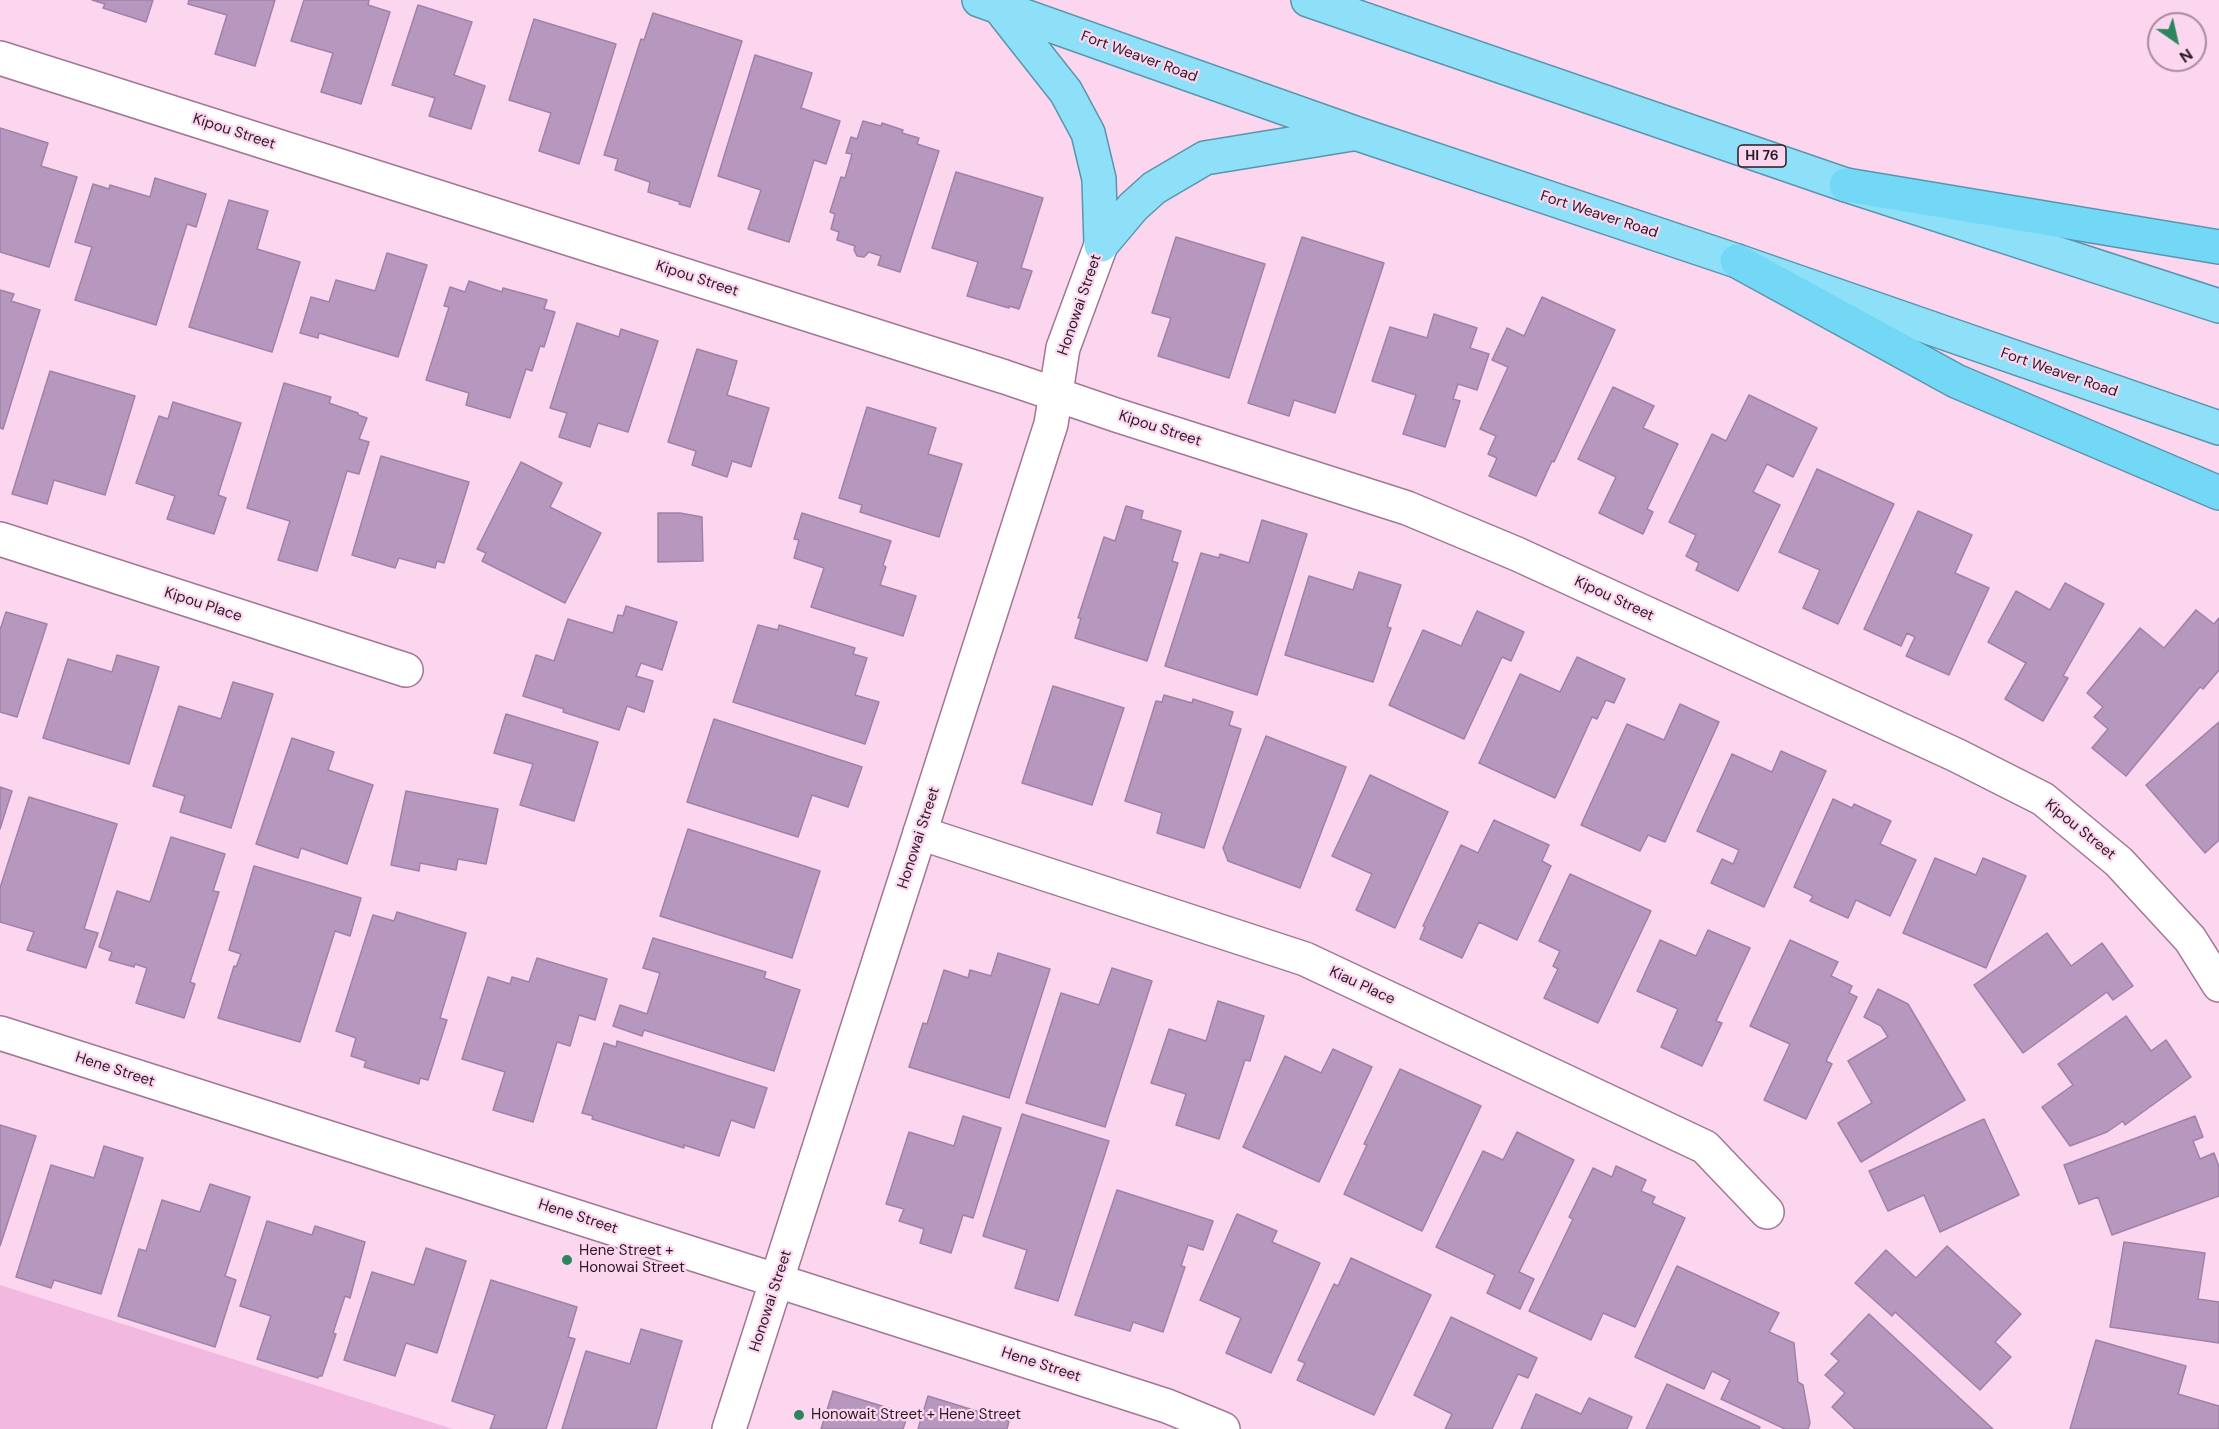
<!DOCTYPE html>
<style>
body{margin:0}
#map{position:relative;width:2219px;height:1429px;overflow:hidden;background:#fcd6ef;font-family:"DM Sans",sans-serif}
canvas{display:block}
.north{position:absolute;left:2147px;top:12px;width:60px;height:60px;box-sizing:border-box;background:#fcd6ef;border:2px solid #a88b9e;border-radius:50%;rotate:146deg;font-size:16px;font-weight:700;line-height:24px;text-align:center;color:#2b1a25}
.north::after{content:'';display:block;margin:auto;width:21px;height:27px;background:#2b865d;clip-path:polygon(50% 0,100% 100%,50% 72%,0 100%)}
</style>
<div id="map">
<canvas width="2219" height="1429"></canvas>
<div class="north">N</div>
</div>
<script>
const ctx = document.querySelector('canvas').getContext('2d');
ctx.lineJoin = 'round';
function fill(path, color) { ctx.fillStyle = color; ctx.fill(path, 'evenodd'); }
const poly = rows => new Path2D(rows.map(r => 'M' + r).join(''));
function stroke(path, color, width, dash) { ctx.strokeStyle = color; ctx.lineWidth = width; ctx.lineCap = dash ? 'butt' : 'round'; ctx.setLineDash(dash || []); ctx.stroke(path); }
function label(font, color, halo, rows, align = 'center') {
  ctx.font = font + ' "DM Sans",sans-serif'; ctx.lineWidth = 4.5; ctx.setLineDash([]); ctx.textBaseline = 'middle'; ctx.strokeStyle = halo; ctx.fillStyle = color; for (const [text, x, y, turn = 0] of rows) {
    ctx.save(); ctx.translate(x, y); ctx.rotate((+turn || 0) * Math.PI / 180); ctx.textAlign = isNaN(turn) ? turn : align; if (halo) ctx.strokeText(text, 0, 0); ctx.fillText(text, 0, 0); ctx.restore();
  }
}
fill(poly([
 [0,1285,453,1429,0,1429]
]), '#f3b8df');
const building = poly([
 [92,0,153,0,146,22,103,8,105,4,92,0],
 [189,0,275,0,255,66,215,54,227,15,188,4,189,0],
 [304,0,369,0,368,5,390,12,361,104,321,92,333,53,291,41,304,0],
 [418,5,472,22,454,75,485,86,471,129,429,116,435,98,392,85,418,5],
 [653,13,742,41,690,207,679,204,680,202,648,192,650,182,615,170,618,159,604,155,641,39,644,40,653,13],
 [534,19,616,44,579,164,539,151,551,113,509,100,534,19],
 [755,55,812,73,801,108,840,121,826,164,814,160,789,242,748,229,761,190,718,176,755,55],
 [863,121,881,126,882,123,903,130,902,133,919,138,917,144,939,151,900,272,878,265,881,256,869,252,864,257,857,256,854,250,855,246,837,240,839,232,831,229,835,214,830,212,841,177,845,178,852,154,846,153,851,137,857,139,863,121],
 [0,128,48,143,41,166,77,177,49,267,0,252,0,128],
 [956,172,1043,198,1021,268,1032,271,1019,309,1009,306,1009,308,967,296,978,262,932,248,956,172],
 [155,178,206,194,196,227,187,224,156,325,75,300,92,247,75,242,93,184,109,189,110,185,150,197,155,178],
 [229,200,268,211,257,249,300,262,272,352,189,327,229,200],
 [1176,237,1265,264,1229,378,1158,356,1171,318,1152,313,1176,237],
 [1302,237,1384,263,1335,413,1294,400,1289,416,1248,403,1302,237],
 [387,253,427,265,398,357,319,333,318,338,300,333,311,297,329,302,336,280,375,291,387,253],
 [469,281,502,292,503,288,547,300,544,309,555,312,544,347,540,346,532,371,526,369,510,418,466,405,469,393,426,380,449,307,444,306,450,287,465,292,469,281],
 [0,290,14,294,11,301,40,310,3,429,0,428,0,290],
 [1542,297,1615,330,1554,462,1552,461,1536,496,1489,476,1497,458,1488,454,1496,436,1480,429,1508,367,1492,360,1507,328,1524,336,1542,297],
 [1434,314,1477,328,1470,348,1489,354,1477,390,1458,384,1453,399,1460,401,1445,447,1403,434,1416,395,1372,381,1390,327,1427,338,1434,314],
 [577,323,619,337,621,329,658,341,628,432,598,423,590,447,559,437,567,413,550,408,577,323],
 [697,349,737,361,727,395,769,408,751,467,732,461,727,477,692,465,696,451,668,442,697,349],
 [50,371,135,396,105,495,54,480,47,504,12,494,50,371],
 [284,383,331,397,329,403,358,413,358,415,367,418,359,439,369,442,359,474,347,471,317,571,278,560,290,521,247,508,284,383],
 [1613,387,1654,406,1643,428,1678,444,1647,509,1653,512,1643,534,1599,513,1616,477,1578,459,1613,387],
 [1749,395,1817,428,1793,477,1767,464,1753,492,1780,505,1738,591,1696,570,1699,563,1686,556,1696,535,1669,522,1712,434,1726,441,1749,395],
 [173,402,241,423,218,495,226,498,214,534,167,519,175,496,136,483,159,416,168,419,173,402],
 [867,407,936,428,928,454,962,464,939,537,860,512,862,505,839,498,867,407],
 [381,456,469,482,444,563,437,561,435,568,399,558,395,568,352,555,381,456],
 [521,462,562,483,550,507,601,533,565,603,482,561,486,553,477,549,521,462],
 [1817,469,1894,504,1838,624,1803,608,1820,570,1779,552,1817,469],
 [1126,506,1143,511,1141,519,1181,531,1172,561,1178,563,1147,661,1075,638,1081,618,1078,618,1104,537,1115,541,1126,506],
 [1918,511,1972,535,1955,573,1989,588,1949,675,1906,656,1915,637,1907,633,1901,646,1864,629,1918,511],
 [658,513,680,513,702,517,703,561,658,562,658,513],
 [802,513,891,541,883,565,886,567,880,585,916,596,903,636,811,607,824,568,794,558,799,540,794,539,802,513],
 [1262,520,1307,534,1257,695,1165,666,1201,553,1219,558,1220,554,1249,563,1262,520],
 [1359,572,1401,585,1387,627,1391,628,1373,682,1285,655,1309,576,1353,590,1359,572],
 [2065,583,2104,604,2063,676,2068,678,2043,721,2005,699,2026,663,1988,642,2016,591,2050,610,2065,583],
 [626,606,677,622,662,670,641,663,636,676,653,681,644,712,627,706,619,730,563,712,564,709,523,696,536,655,554,661,568,619,613,633,618,615,623,616,626,606],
 [2196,610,2214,624,2219,618,2219,670,2203,689,2200,687,2126,776,2092,748,2108,729,2094,717,2103,707,2087,693,2140,628,2164,648,2196,610],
 [1477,611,1524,632,1511,661,1502,657,1464,739,1389,705,1423,630,1461,646,1477,611],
 [6,612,47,624,17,717,0,712,0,630,6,612],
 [758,625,778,630,779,625,855,648,853,654,867,658,855,695,879,702,865,744,733,702,758,625],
 [117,655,159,667,129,764,43,738,68,659,112,672,117,655],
 [1577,657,1625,679,1614,703,1606,700,1597,719,1592,717,1555,798,1479,763,1520,674,1560,692,1577,657],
 [233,682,273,694,231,828,180,812,185,796,153,786,179,706,221,719,233,682],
 [1053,686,1124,708,1092,805,1022,783,1053,686],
 [1164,695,1192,703,1193,699,1233,712,1229,725,1241,729,1204,848,1157,833,1162,813,1125,801,1156,701,1162,702,1164,695],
 [1680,704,1719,722,1665,842,1648,835,1640,851,1581,825,1627,724,1664,740,1680,704],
 [506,714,598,742,574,821,520,805,533,764,494,753,506,714],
 [714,719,862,767,848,807,812,795,798,837,687,802,714,719],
 [2219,722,2219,840,2205,853,2146,785,2219,722],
 [1266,736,1346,767,1300,888,1228,861,1223,848,1266,736],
 [292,738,334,752,328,770,373,785,347,864,301,848,298,858,256,844,292,738],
 [1781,751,1826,771,1764,907,1711,883,1722,859,1733,864,1739,850,1697,831,1732,754,1772,772,1781,751],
 [1370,775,1448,812,1395,928,1356,910,1372,874,1332,856,1370,775],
 [0,787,12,791,0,829,0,787],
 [406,791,498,809,486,864,458,859,456,870,420,863,419,871,391,865,406,791],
 [29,797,117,824,84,929,98,933,86,968,27,950,34,932,0,922,0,888,29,797],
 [1833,799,1852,808,1854,804,1891,821,1880,844,1916,860,1890,916,1856,900,1848,918,1810,901,1813,896,1794,887,1833,799],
 [1494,820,1549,845,1542,861,1551,866,1517,940,1479,922,1462,958,1420,939,1425,927,1423,926,1461,845,1478,853,1494,820],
 [688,829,820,871,792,958,660,916,688,829],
 [171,837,225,854,213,891,219,892,190,982,195,984,184,1018,136,1003,147,968,135,964,134,967,109,960,112,952,99,947,117,891,150,902,171,837],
 [1935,858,1976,875,1983,858,2026,876,1986,968,1903,933,1935,858],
 [254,866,361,898,350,936,335,931,300,1042,218,1018,234,966,236,967,241,954,229,950,254,866],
 [1570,874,1651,911,1598,1023,1544,998,1558,969,1553,966,1560,951,1539,941,1570,874],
 [397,912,466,933,440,1018,447,1020,428,1080,420,1078,419,1084,364,1067,366,1061,351,1056,356,1038,336,1031,373,915,394,921,397,912],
 [1708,930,1750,948,1716,1021,1722,1023,1702,1066,1661,1047,1678,1009,1637,991,1660,940,1696,956,1708,930],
 [2047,933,2071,966,2102,943,2133,986,2113,1000,2107,992,2023,1053,1974,985,2047,933],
 [653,938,766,972,764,978,800,990,774,1071,644,1030,642,1036,613,1026,620,1005,647,1014,660,973,643,968,653,938],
 [1790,940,1838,962,1831,976,1852,986,1849,993,1857,997,1826,1061,1832,1064,1806,1119,1764,1100,1790,1044,1750,1026,1790,940],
 [998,953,1050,969,1009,1098,909,1067,923,1023,927,1024,944,970,968,978,970,970,991,976,998,953],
 [537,958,607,979,595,1020,579,1015,570,1046,557,1042,533,1122,493,1110,505,1072,462,1059,488,977,510,984,512,977,529,982,537,958],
 [1112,968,1152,981,1105,1127,1026,1103,1061,993,1099,1005,1112,968],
 [1878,989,1908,1004,1965,1100,1861,1162,1838,1123,1872,1103,1848,1061,1888,1037,1881,1026,1864,1017,1878,989],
 [1218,1001,1264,1016,1250,1061,1245,1060,1219,1139,1176,1125,1186,1094,1151,1083,1169,1029,1206,1041,1218,1001],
 [2126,1016,2151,1051,2166,1040,2191,1077,2125,1125,2123,1121,2107,1132,2070,1146,2042,1107,2073,1085,2058,1064,2126,1016],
 [617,1041,767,1088,754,1128,731,1120,719,1156,684,1145,684,1148,592,1119,593,1116,582,1113,604,1043,616,1047,617,1041],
 [1333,1049,1372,1067,1319,1182,1243,1147,1285,1056,1321,1073,1333,1049],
 [1400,1069,1481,1106,1422,1231,1344,1194,1367,1145,1364,1144,1400,1069],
 [1022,1114,1109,1141,1058,1301,1015,1288,1027,1250,983,1236,1022,1114],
 [963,1116,1001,1128,973,1218,963,1215,951,1253,920,1243,924,1229,899,1221,904,1209,886,1204,909,1132,954,1146,963,1116],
 [2195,1116,2203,1137,2193,1141,2200,1159,2214,1153,2219,1167,2219,1196,2112,1235,2098,1197,2079,1204,2064,1165,2195,1116],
 [1984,1119,2019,1195,1940,1232,1924,1195,1888,1211,1869,1171,1984,1119],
 [0,1125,36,1136,0,1246,0,1125],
 [1517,1132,1574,1160,1519,1272,1534,1279,1520,1309,1487,1293,1495,1275,1436,1247,1483,1151,1503,1160,1517,1132],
 [104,1146,143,1158,101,1294,54,1280,51,1288,16,1277,51,1165,94,1178,104,1146],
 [1616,1166,1646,1180,1641,1191,1655,1197,1652,1203,1685,1218,1635,1327,1603,1313,1591,1340,1529,1311,1573,1219,1569,1217,1593,1168,1612,1177,1616,1166],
 [210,1184,250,1197,225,1276,236,1280,215,1347,118,1316,139,1249,146,1251,162,1200,200,1212,210,1184],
 [1117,1190,1213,1221,1203,1250,1188,1245,1181,1266,1185,1267,1163,1332,1133,1322,1130,1331,1075,1315,1117,1190],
 [1237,1214,1277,1231,1272,1242,1320,1263,1271,1373,1226,1353,1241,1318,1200,1300,1237,1214],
 [267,1221,312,1235,315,1226,365,1242,350,1298,345,1296,333,1333,336,1334,322,1376,319,1376,318,1378,257,1359,271,1316,240,1306,267,1221],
 [2124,1242,2205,1253,2198,1299,2219,1302,2219,1343,2110,1327,2124,1242],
 [1947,1246,2021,1314,1995,1342,2011,1357,1980,1390,1895,1312,1892,1316,1855,1283,1886,1250,1916,1278,1947,1246],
 [426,1248,466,1261,437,1353,406,1343,395,1376,344,1360,372,1272,414,1285,426,1248],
 [1351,1258,1431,1295,1374,1415,1297,1380,1305,1363,1298,1360,1334,1284,1338,1286,1351,1258],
 [1677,1266,1779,1313,1769,1332,1794,1343,1798,1382,1803,1385,1810,1423,1808,1429,1785,1429,1721,1399,1730,1380,1712,1371,1704,1389,1635,1357,1677,1266],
 [491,1280,577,1307,568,1337,575,1339,546,1429,490,1429,495,1415,452,1401,491,1280],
 [1869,1314,1993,1429,1855,1429,1832,1407,1845,1393,1825,1375,1839,1361,1831,1354,1869,1314],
 [1451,1317,1537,1358,1528,1378,1518,1374,1492,1429,1445,1429,1452,1414,1414,1395,1451,1317],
 [641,1329,682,1341,656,1429,562,1429,586,1351,630,1364,641,1329],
 [2096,1340,2186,1366,2178,1394,2219,1406,2219,1429,2070,1429,2096,1340],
 [1667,1384,1760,1427,1759,1429,1646,1429,1667,1384],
 [833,1391,908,1414,903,1429,821,1429,833,1391],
 [1536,1394,1581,1414,1589,1398,1632,1417,1627,1429,1521,1429,1536,1394],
 [928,1396,1009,1421,1007,1429,918,1429,928,1396]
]);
fill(building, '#b697be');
stroke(building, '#a081a7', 1.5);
const minor = poly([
 [0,58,1005,377,1116,415,1407,508,1517,554,1956,755,2043,799,2119,862,2190,939,2219,985],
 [0,539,406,670],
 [920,833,1305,959,1705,1147,1767,1212],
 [778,1281,1167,1406,1223,1429]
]);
const tertiary = poly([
 [0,1033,778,1281],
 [729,1429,1051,424,1063,348,1101,245]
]);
const trunk = poly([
 [979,0,1355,133,1737,261,2219,428],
 [1308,0,1846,185,2219,306],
 [999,7,1066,92,1088,133,1099,179,1101,245],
 [1101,245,1133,207,1154,188,1205,158,1352,134]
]);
const motorway = poly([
 [1846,185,2219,247],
 [1737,261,1956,381,2219,493]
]);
stroke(minor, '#a17793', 36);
stroke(tertiary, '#a17793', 36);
stroke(trunk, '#5996ad', 36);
stroke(motorway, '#5996ad', 36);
stroke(minor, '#fff', 33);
stroke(tertiary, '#fff', 33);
stroke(trunk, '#8ee0f8', 33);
stroke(motorway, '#72d8f6', 33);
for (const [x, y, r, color] of [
 [567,1260,6,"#2b865d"],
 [799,1415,6,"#2b865d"]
]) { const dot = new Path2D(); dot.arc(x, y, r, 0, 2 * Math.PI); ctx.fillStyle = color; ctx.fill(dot); stroke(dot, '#fcd6ef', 2); }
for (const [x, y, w] of [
 [1762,156,48]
]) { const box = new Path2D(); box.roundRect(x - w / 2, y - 11, w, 22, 4.5); ctx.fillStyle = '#fcd6ef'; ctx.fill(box); stroke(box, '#2b1a25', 1.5); }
label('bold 14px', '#2b1a25', null, [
 ["HI 76",1762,156]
]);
label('15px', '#2b1a25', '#fcd6ef', [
 ["Fort Weaver Road",1139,57,20],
 ["Kipou Street",234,132,18],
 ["Fort Weaver Road",1599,215,18],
 ["Kipou Street",697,279,18],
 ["Honowai Street",1080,305,-71],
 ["Fort Weaver Road",2059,373,19],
 ["Kipou Street",1160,429,18],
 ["Kipou Street",1614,599,25],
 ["Kipou Place",203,605,18],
 ["Kipou Street",2080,830,39],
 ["Honowai Street",919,838,-72],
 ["Kiau Place",1362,986,25],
 ["Hene Street",115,1070,18],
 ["Hene Street",578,1217,18],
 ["Honowai Street",771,1301,-72],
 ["Hene Street",1041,1365,18]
]);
label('15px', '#2b1a25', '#fcd6ef', [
 ["Hene Street +",579,1251],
 ["Honowai Street",579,1268],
 ["Honowait Street + Hene Street",811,1415]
], 'left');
</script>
